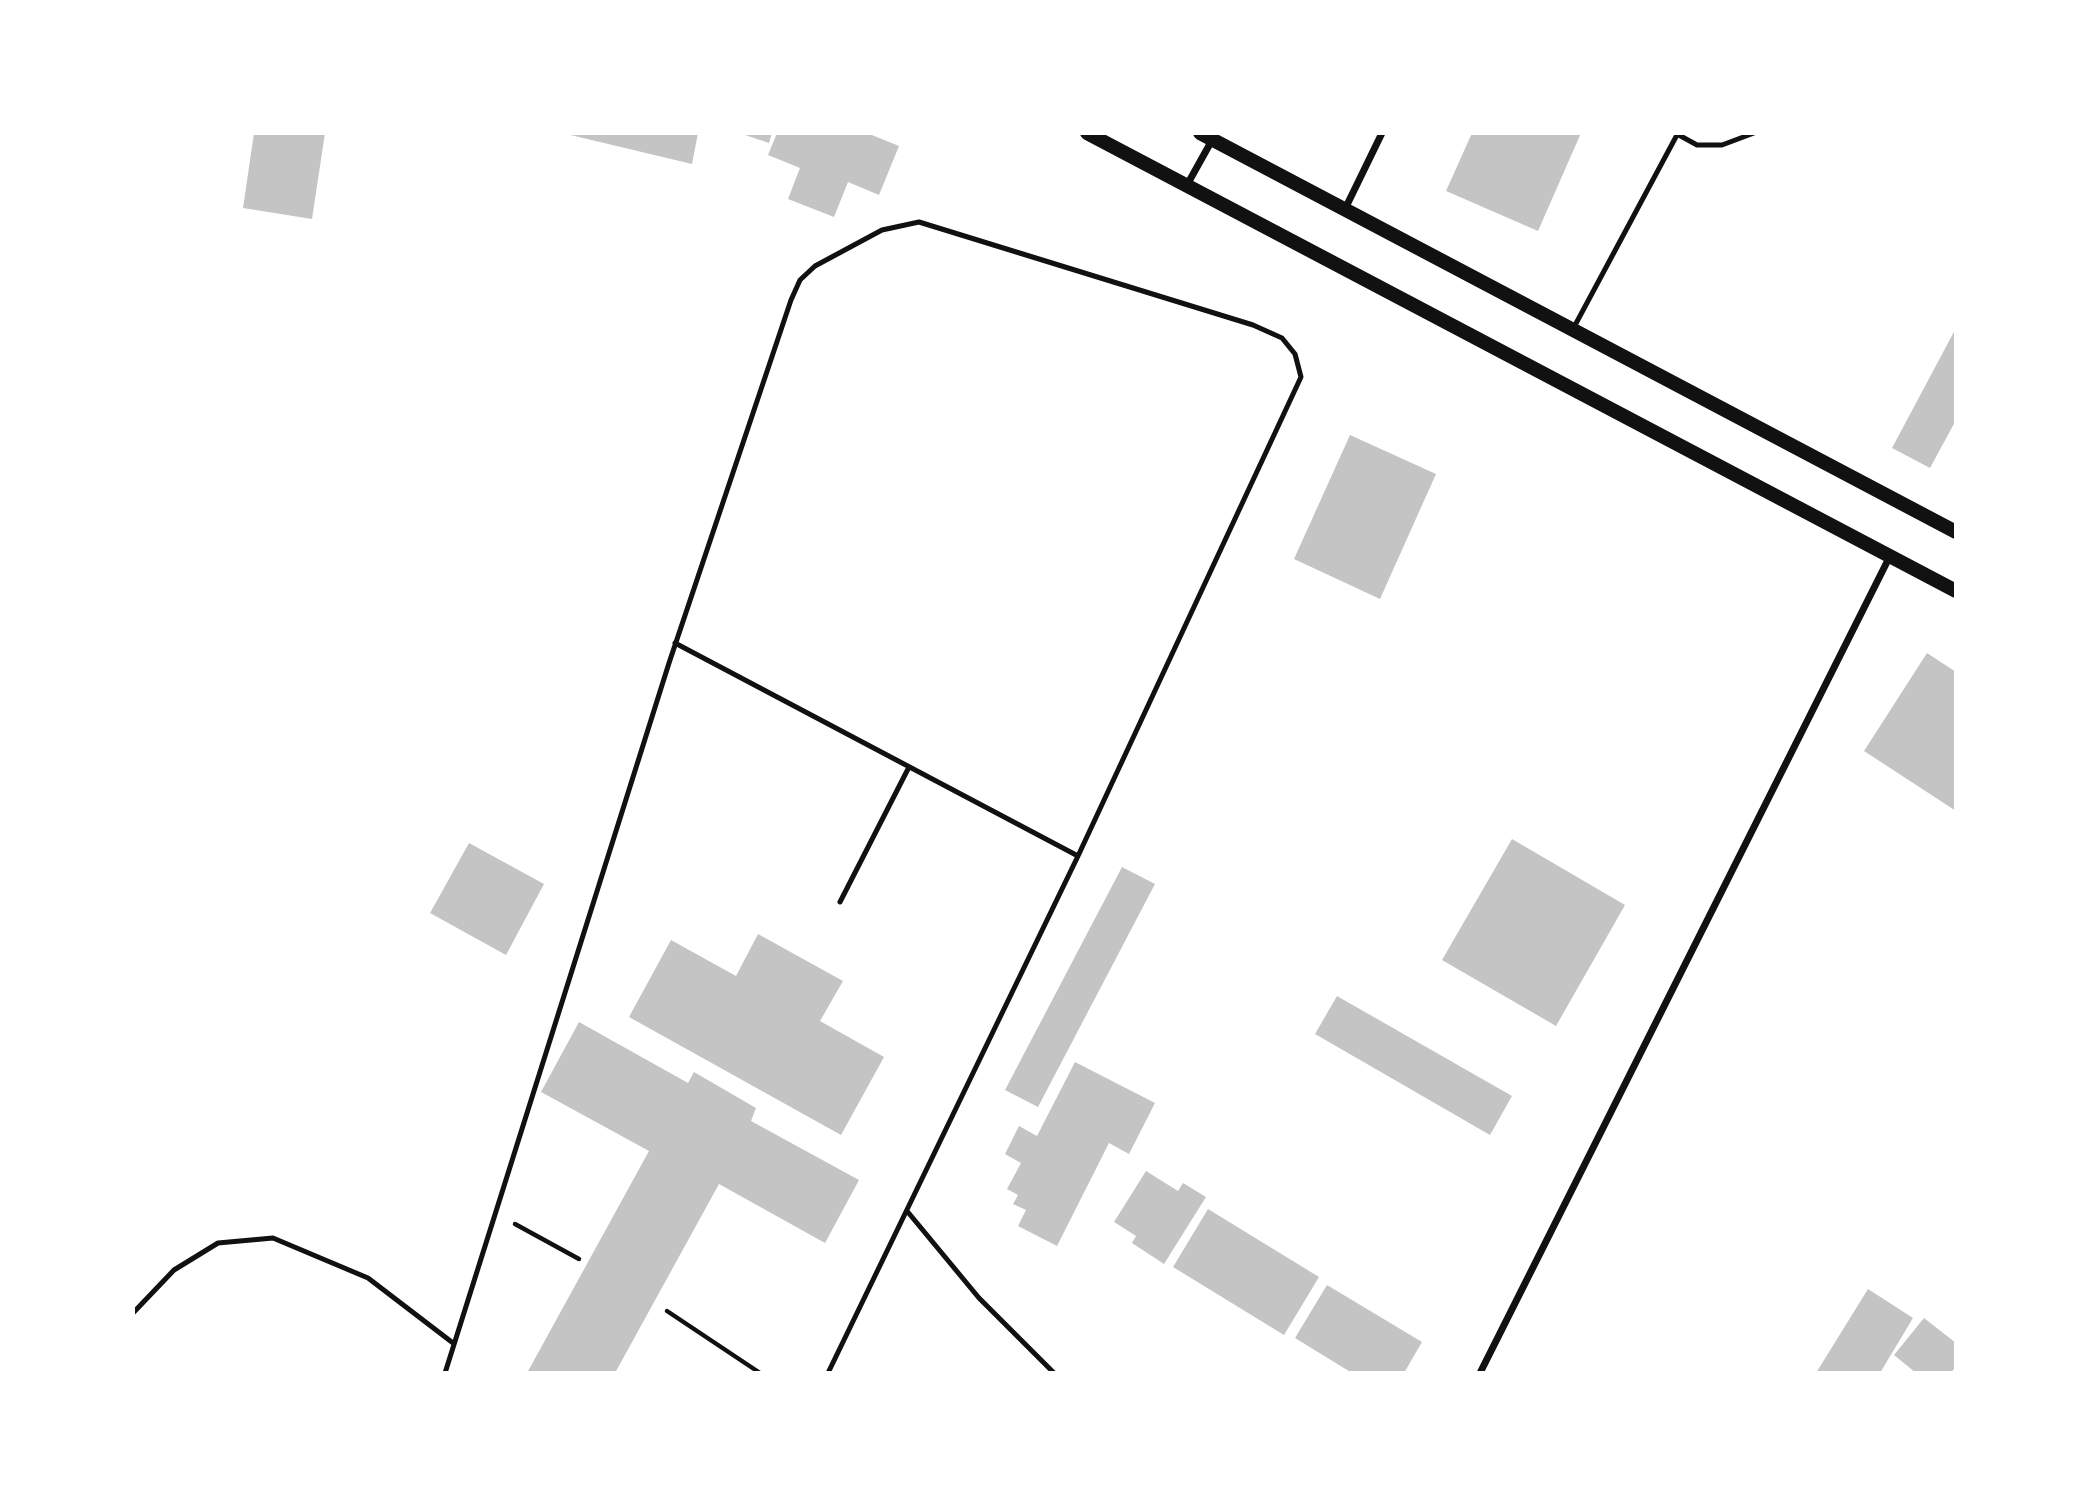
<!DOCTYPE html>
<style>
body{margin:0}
#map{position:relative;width:2089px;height:1506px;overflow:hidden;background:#fff;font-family:"Space Grotesk",sans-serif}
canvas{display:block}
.frame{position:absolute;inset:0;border:135px solid #fff;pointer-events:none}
</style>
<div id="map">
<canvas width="2089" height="1506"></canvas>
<div class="frame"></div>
</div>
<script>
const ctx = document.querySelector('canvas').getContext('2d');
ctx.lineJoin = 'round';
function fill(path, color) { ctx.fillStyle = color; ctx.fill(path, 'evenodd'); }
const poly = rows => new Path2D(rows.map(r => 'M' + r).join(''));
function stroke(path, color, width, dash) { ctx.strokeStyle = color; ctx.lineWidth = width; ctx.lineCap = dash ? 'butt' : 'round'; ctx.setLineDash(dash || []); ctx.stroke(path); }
fill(poly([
 [254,133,325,133,312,219,243,208],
 [562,133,698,133,692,164],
 [739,133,772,133,769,143],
 [777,133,867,133,899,146,879,195,848,182,834,217,788,199,800,168,768,155],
 [1472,133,1581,133,1538,231,1446,191],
 [1956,328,1956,420,1930,468,1892,448],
 [1350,435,1436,474,1380,599,1294,559],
 [1927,653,1956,672,1956,811,1864,751],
 [1512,839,1625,905,1556,1026,1442,960],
 [469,843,544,884,506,955,430,913],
 [1122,867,1155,884,1038,1107,1005,1090],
 [758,934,843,981,820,1021,884,1057,841,1135,629,1017,671,940,736,976],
 [1337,996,1512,1096,1490,1135,1315,1034],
 [579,1022,688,1083,694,1072,756,1108,751,1121,859,1180,825,1243,719,1184,615,1373,527,1373,649,1151,541,1092],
 [1075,1062,1155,1103,1129,1154,1109,1143,1057,1246,1018,1226,1026,1210,1013,1204,1018,1195,1007,1189,1021,1163,1005,1154,1019,1126,1037,1136],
 [1146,1171,1178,1191,1183,1183,1206,1197,1164,1264,1132,1243,1136,1236,1114,1222],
 [1208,1209,1319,1277,1284,1335,1173,1267],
 [1327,1285,1422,1342,1404,1373,1352,1373,1295,1338],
 [1868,1289,1913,1318,1880,1373,1816,1373],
 [1924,1318,1956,1343,1956,1366,1951,1373,1916,1373,1894,1355]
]), '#c4c4c4');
stroke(poly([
 [515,1224,579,1259],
 [667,1311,760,1373]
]), '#111', 4.5);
stroke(poly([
 [1677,134,1697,145,1722,145,1754,133],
 [1573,329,1678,133],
 [675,643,1078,856],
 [840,902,909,767],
 [907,1211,979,1298,1054,1373],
 [133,1313,174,1270,218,1243,273,1238,368,1278,453,1343],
 [445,1373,669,663,791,300,800,280,815,266,882,230,919,222,1253,325,1282,338,1295,354,1301,377,1078,856,828,1373]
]), '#111', 5);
stroke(poly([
 [1187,185,1216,133],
 [1345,209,1382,133],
 [1480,1373,1890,556]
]), '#111', 7);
stroke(poly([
 [1087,133,1956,591],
 [1200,133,1956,532]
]), '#111', 14);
</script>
